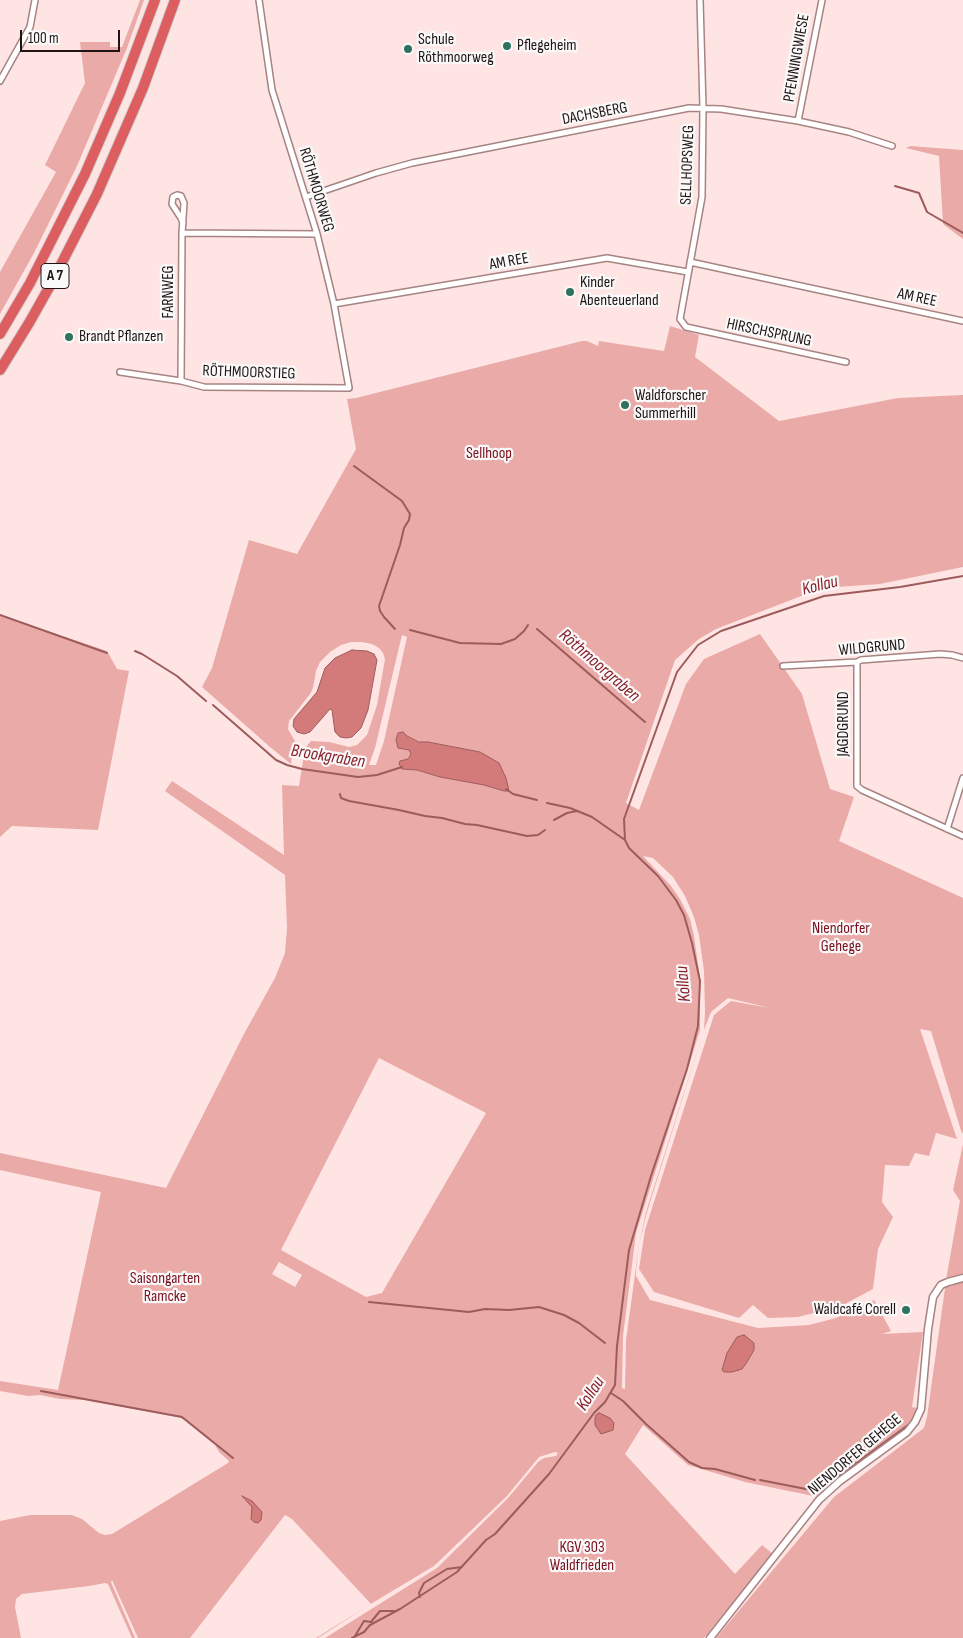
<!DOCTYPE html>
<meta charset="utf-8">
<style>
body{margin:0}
#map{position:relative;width:963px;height:1638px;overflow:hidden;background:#fee5e4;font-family:"Sofia Sans Condensed",sans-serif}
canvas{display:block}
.scale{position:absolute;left:20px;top:30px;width:100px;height:22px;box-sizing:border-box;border:2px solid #201313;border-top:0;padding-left:6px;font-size:15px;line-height:18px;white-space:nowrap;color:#201313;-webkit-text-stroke:4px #f9f9f9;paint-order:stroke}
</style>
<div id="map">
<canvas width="963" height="1638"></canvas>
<div class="scale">100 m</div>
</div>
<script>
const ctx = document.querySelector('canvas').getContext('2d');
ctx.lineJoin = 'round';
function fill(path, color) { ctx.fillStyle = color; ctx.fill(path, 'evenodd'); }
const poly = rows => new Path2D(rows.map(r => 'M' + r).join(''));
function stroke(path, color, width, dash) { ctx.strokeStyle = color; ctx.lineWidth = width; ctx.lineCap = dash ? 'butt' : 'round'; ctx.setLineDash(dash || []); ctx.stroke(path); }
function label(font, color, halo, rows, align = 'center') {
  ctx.font = font + ' "Sofia Sans Condensed",sans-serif'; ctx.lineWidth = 4.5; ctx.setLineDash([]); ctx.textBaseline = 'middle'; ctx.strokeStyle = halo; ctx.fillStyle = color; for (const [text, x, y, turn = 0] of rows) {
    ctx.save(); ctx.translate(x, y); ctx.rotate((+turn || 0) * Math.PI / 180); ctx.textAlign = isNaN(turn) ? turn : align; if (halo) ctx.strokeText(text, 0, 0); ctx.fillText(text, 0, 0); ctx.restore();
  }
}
fill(poly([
 [140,0,144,0,127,48,77,166,34,253,0,314,0,272,56,172,45,165,85,83,80,42,110,42,110,47,122,47],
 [910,146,963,150,963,239,943,224,939,156,906,148],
 [670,326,699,335,695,357,779,421,898,398,963,395,963,567,880,584,822,588,716,629,699,639,675,660,626,803,639,810,686,684,704,659,760,634,802,694,830,789,854,797,839,841,963,898,963,1131,962,1134,931,1031,920,1029,957,1139,936,1133,929,1156,915,1153,909,1166,885,1165,882,1202,893,1217,878,1249,873,1289,841,1306,798,1317,768,1318,753,1305,739,1318,654,1292,639,1269,645,1230,714,1015,731,1001,770,1008,728,998,711,1012,704,1030,647,1212,639,1245,636,1271,636,1276,650,1300,758,1328,809,1325,836,1318,874,1300,891,1331,882,1334,923,1332,912,1407,917,1408,912,1421,900,1434,834,1482,818,1497,745,1482,688,1465,643,1425,625,1454,735,1574,762,1545,773,1554,704,1638,325,1638,437,1568,508,1498,538,1462,544,1458,556,1456,558,1453,555,1452,539,1457,507,1496,434,1566,374,1602,318,1638,316,1638,371,1604,292,1519,285,1515,190,1638,138,1638,112,1580,111,1582,135,1638,132,1638,108,1584,105,1583,89,1586,22,1594,16,1599,15,1607,21,1638,0,1638,0,1521,30,1515,72,1515,82,1519,99,1533,105,1535,112,1534,228,1463,229,1461,219,1452,215,1445,183,1419,178,1417,84,1400,60,1399,40,1395,28,1396,0,1391,0,1381,58,1390,101,1192,0,1170,0,1153,166,1188,245,1032,275,978,285,953,287,928,285,875,165,791,172,781,284,855,282,785,299,786,305,748,311,741,329,742,349,747,357,745,367,735,377,705,385,659,383,653,379,648,372,644,362,642,351,642,341,645,330,652,320,662,316,671,313,688,310,694,289,721,288,729,296,743,298,754,297,756,292,756,291,764,270,747,202,687,212,668,249,540,297,554,356,449,347,399,356,398,582,341,587,341,598,346,599,341,664,351],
 [402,635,407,637,384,741,376,765,369,765,375,748],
 [403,732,407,736,420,742,428,742,480,752,504,791,484,785,440,777,417,770,402,769,411,754,409,750,398,748],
 [643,856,653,858,673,877,685,896,694,917,699,935,704,971,705,1012,704,1030,646,1212,639,1245,626,1340,625,1389,622,1388,623,1336,636,1233,700,1030,700,978,694,936,690,919,680,899,671,886],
 [379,1058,486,1113,382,1293,366,1297,281,1250],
 [279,1262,302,1275,295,1287,272,1274],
 [0,615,107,651,117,669,129,671,98,830,12,826,0,837],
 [963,1144,963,1638,716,1638,834,1497,924,1428,927,1417,947,1274,960,1201,953,1190]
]), '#eaaaa7');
const water = poly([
 [352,650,367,651,374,654,377,660,368,710,361,728,352,737,346,738,340,737,335,732,332,710,330,709,310,732,304,734,297,732,293,726,294,719,317,692,325,668,335,658,352,650],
 [403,732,407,736,419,742,428,742,480,752,499,763,506,778,509,791,504,791,484,785,440,777,417,770,402,769,399,764,400,761,408,759,411,754,409,750,398,748,396,740,398,733,403,732],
 [744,1335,754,1343,754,1350,747,1362,742,1369,732,1372,724,1372,722,1370,727,1353,737,1337,744,1335],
 [599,1413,610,1418,614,1423,613,1430,601,1434,595,1425,595,1419,596,1415,599,1413],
 [242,1496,252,1501,262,1512,261,1520,258,1523,254,1522,251,1519,252,1507,242,1496]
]);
fill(water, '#d27b7a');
stroke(water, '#9d5c5b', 1);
stroke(poly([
 [895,186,919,193,927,212,963,233],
 [354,466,402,501,410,514,409,520,404,528,400,545,379,606,380,611,384,617,395,629],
 [0,615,107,653],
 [537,629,645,722],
 [410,630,460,643,501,644,515,639,524,631,528,625],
 [135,651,142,654,177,676,206,701],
 [213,705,276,760,287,765,302,769,358,777,377,775,402,767],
 [506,789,513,794,537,800],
 [340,794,341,798,349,801,399,810,425,816,442,818,465,824,477,825,527,836,538,835,545,830],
 [547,803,570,808,592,817,625,840],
 [554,820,567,813,577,811],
 [369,1302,469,1312,485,1309,509,1310,539,1307,564,1315,579,1323,605,1343],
 [41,1391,182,1417,233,1458],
 [611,1393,623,1401,646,1424,689,1462,702,1468,715,1469,755,1480],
 [760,1480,816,1491,821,1489],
 [825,1486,908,1425],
 [420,1597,419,1593,424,1583,447,1569,462,1567],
 [355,1636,364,1621,371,1622,380,1611,395,1611],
 [352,1638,364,1632,370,1625,400,1609,457,1572,486,1540,495,1534,549,1474,594,1413,605,1402,615,1385,617,1346,629,1250,651,1176,687,1069,698,1026,700,981,692,943,684,915,676,900,658,876,629,848,625,840,624,819,677,672,698,645,721,631,824,596,900,587,963,576]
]), '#9d5c5b', 2);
const minor = poly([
 [700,0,703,108,702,197,680,319,686,327,846,362],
 [0,81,30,27,35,0],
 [798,121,822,0],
 [306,197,376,173,412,163,689,108,721,109,798,121,849,132,892,146],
 [182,233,317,234],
 [690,262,963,321],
 [334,304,607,258,688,272],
 [120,372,181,381,204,387,349,388,334,304,317,234,272,90,259,0],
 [181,381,182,233,184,203,181,196,177,195,173,197,172,204,181,218,183,223],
 [857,662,857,786,862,790,963,836],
 [783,666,857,662,861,660,940,654,952,655,963,658],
 [947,829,963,778]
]);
const tertiary = poly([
 [710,1638,819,1500,840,1481,907,1432,915,1422,921,1409,928,1329,933,1297,941,1285,948,1282,963,1278]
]);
const motorway = poly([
 [0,334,30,283,85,174,120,93,155,0],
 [0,370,29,323,51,284,97,194,143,88,175,0]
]);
stroke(minor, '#a78382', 8);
stroke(tertiary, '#a78382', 9);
stroke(motorway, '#d2d0d0', 12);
stroke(minor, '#fff', 5);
stroke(tertiary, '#fff', 6);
stroke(motorway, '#dc5e61', 10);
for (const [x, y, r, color] of [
 [507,46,5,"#31715f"],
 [408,49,5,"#31715f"],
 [570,292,5,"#31715f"],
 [69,337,5,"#31715f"],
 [625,405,5,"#31715f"],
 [906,1310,5,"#31715f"]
]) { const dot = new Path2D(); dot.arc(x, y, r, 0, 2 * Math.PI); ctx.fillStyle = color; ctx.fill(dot); stroke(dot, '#f9f9f9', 2); }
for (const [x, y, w] of [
 [55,276,28]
]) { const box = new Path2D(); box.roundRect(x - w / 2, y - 12.5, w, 25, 4); ctx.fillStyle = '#f9f9f9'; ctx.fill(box); stroke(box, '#201313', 1); }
label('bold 15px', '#201313', null, [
 ["A 7",55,276]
]);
label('16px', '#201313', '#f9f9f9', [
 ["Schule",418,40],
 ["Röthmoorweg",418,58],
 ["Pflegeheim",517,46],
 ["Kinder",580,283],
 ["Abenteuerland",580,301],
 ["Brandt Pflanzen",79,337],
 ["Waldforscher",635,396],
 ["Summerhill",635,414],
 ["Waldcafé Corell",896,1310,"right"]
], 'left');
label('16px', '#201313', '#f9f9f9', [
 ["PFENNINGWIESE",797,58,-80],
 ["DACHSBERG",595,114,-11],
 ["SELLHOPSWEG",688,165,-88],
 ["RÖTHMOORWEG",316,190,73],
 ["AM REE",509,262,-10],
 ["FARNWEG",169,292,-90],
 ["AM REE",917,298,12],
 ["HIRSCHSPRUNG",769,333,12],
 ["RÖTHMOORSTIEG",249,373,2],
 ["WILDGRUND",872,648,-5],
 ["JAGDGRUND",844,724,-90],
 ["NIENDORFER GEHEGE",855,1455,-40]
]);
label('16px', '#7b0f1e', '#f9f9f9', [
 ["Sellhoop",489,454],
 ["Niendorfer",841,929],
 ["Gehege",841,947],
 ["Saisongarten",165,1279],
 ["Ramcke",165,1297],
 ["KGV 303",582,1548],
 ["Waldfrieden",582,1566]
]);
label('italic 18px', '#881f29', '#f9f9f9', [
 ["Kollau",820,586,-14],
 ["Röthmoorgraben",599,666,41],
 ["Brookgraben",328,757,9],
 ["Kollau",684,984,-95],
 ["Kollau",591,1394,-57]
]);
</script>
